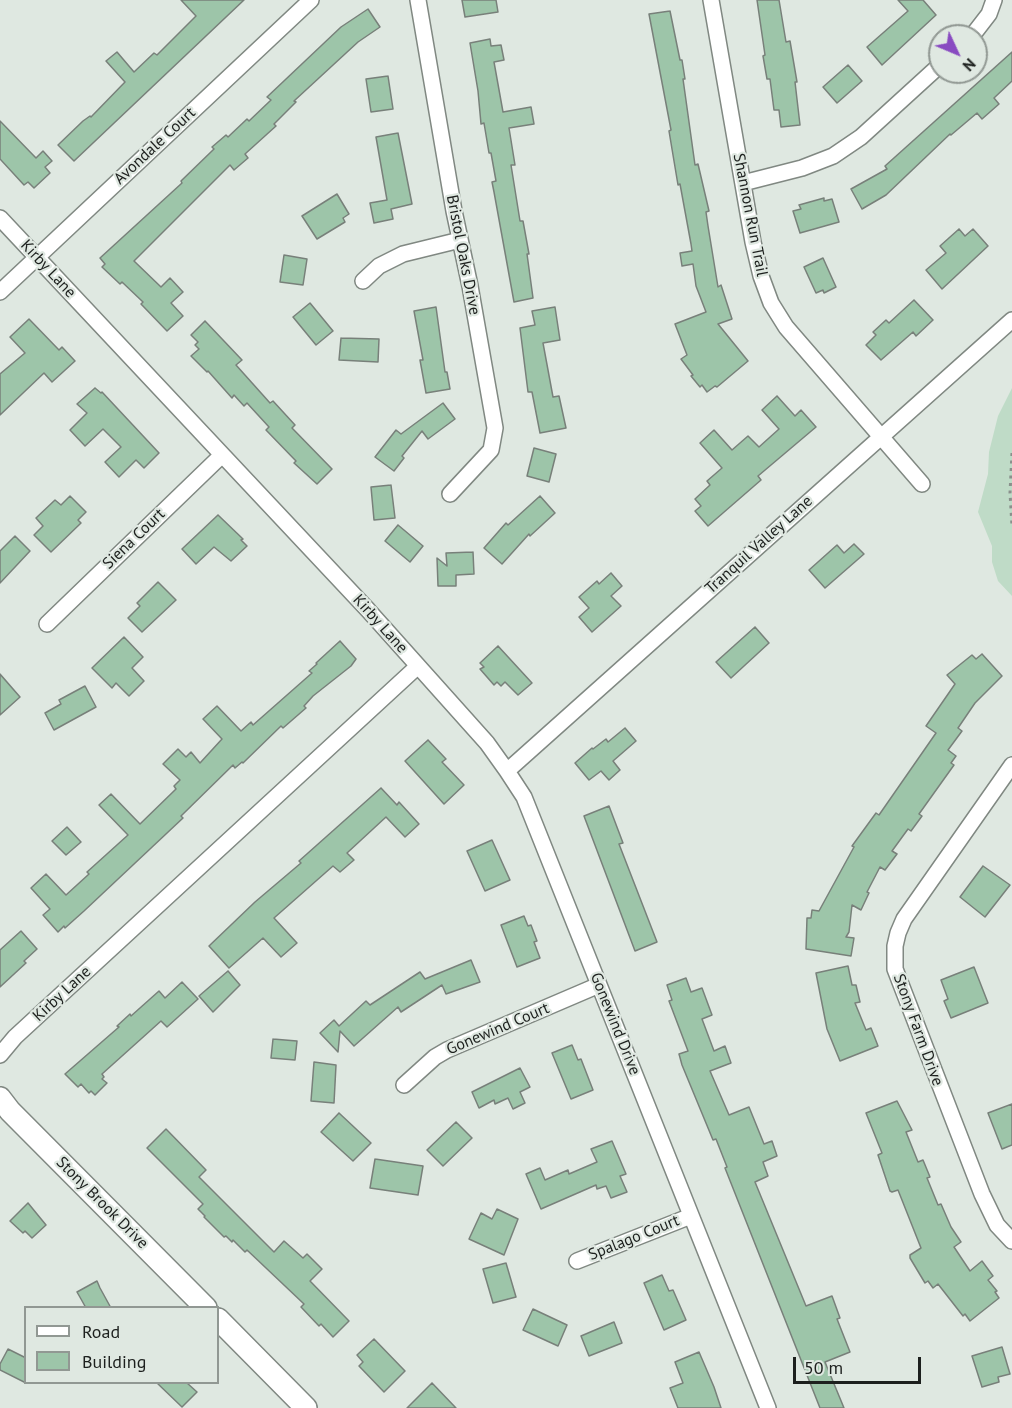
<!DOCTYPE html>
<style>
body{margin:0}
#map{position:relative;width:1012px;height:1408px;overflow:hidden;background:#dfe8e1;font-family:"PT Sans",sans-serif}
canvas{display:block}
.legend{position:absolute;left:24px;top:1306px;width:195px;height:78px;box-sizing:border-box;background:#dfe8e1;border:2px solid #919893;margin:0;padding:8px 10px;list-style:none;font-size:18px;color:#1d201e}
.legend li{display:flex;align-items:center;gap:12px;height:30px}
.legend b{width:30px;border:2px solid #919893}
.north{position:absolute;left:928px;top:24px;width:60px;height:60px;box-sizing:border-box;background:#dfe8e1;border:2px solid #919893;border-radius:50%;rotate:134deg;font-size:16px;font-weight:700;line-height:24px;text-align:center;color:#1d201e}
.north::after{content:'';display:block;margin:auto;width:21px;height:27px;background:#894bc1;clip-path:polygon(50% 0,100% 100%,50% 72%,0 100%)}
.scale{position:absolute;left:793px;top:1357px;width:128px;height:27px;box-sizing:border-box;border:3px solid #1d201e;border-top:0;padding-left:8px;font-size:18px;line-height:21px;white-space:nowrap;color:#1d201e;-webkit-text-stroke:4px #dfe8e1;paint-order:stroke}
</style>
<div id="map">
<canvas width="1012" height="1408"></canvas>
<ul class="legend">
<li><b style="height:8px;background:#fff"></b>Road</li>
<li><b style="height:16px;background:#9dc5a9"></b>Building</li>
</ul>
<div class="north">N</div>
<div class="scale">50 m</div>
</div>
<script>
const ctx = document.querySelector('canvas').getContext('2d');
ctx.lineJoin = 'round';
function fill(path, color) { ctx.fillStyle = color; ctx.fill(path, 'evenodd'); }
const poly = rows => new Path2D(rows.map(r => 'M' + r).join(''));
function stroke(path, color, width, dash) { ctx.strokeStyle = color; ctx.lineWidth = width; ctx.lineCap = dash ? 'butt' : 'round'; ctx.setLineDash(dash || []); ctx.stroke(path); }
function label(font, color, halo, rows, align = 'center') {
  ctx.font = font + ' "PT Sans",sans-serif'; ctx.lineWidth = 4.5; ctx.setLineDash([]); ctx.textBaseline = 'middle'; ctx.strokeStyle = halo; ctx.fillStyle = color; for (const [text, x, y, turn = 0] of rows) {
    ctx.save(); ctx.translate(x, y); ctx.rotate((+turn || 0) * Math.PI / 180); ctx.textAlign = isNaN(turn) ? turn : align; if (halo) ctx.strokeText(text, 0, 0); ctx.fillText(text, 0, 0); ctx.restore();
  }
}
fill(poly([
 [1012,388,1012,596,998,581,992,562,992,546,978,512,988,474,989,452,998,416]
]), '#bfdbc7');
const building = poly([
 [181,0,244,0,74,161,58,145,83,121,90,116,91,117,125,82,106,61,117,52,134,72,154,53,157,55,196,16,181,0],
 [462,0,496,0,498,12,465,17,462,0],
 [757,0,779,0,786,42,790,41,797,82,795,82,800,125,781,127,779,110,774,110,770,79,767,79,763,56,765,55,757,0],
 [898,0,923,0,936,15,882,65,867,47,908,11,898,0],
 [368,9,380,27,358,42,294,101,296,102,274,124,276,126,245,154,248,158,234,170,230,165,134,261,161,287,170,278,183,292,171,303,183,316,167,331,141,304,143,302,122,282,120,284,102,267,105,264,100,258,182,183,181,181,214,149,212,147,226,135,228,137,247,119,249,121,271,100,267,97,341,27,368,9],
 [670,11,680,60,682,60,685,79,683,79,695,165,698,164,709,211,706,212,708,226,718,287,721,285,732,319,718,324,748,361,717,387,715,386,707,392,702,385,700,387,691,376,693,375,681,359,687,355,675,324,706,312,696,286,693,264,682,266,680,253,692,251,691,244,680,184,678,185,669,131,671,130,649,14,670,11],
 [490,39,491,46,501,45,504,60,494,62,503,112,531,107,534,124,509,128,515,165,511,165,520,221,523,221,529,254,527,254,533,298,514,302,494,192,492,182,496,181,491,153,489,153,484,123,481,124,478,91,470,43,490,39],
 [1012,52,1012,81,994,98,999,104,982,119,977,113,951,135,950,134,886,195,862,209,851,189,887,169,885,166,1012,52],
 [848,65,862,81,837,103,823,87,848,65],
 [388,76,393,109,371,112,366,79,388,76],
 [0,121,36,158,43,151,52,161,45,167,50,173,34,188,28,182,24,185,0,159,0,121],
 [398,133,412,204,391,209,393,219,374,223,370,203,387,200,376,137,398,133],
 [337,194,349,214,343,218,345,222,317,239,302,216,337,194],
 [824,198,824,201,832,199,839,222,800,233,793,211,801,209,799,205,824,198],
 [959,229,965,236,973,229,988,246,942,289,926,270,946,253,940,246,959,229],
 [284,255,307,259,303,285,280,282,284,255],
 [823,258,836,287,824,293,823,290,816,293,804,267,823,258],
 [914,300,933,320,916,336,913,332,881,360,866,345,876,335,873,332,886,320,889,323,914,300],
 [310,303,333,331,316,345,293,317,310,303],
 [436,307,445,372,447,372,450,389,426,393,420,360,423,360,414,311,436,307],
 [555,307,560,340,543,343,553,397,559,396,566,428,540,433,532,392,528,392,520,328,535,325,532,311,555,307],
 [29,319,59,350,62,347,75,361,52,382,44,373,0,415,0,374,25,353,10,337,29,319],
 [205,321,242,360,236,365,270,403,273,401,295,425,292,428,332,469,317,484,294,463,296,461,266,430,269,427,247,403,244,406,234,395,232,398,208,371,207,372,191,356,199,349,195,345,198,342,191,335,205,321],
 [341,338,379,339,378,362,339,360,341,338],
 [95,388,101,393,102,392,159,453,144,468,136,460,119,477,105,462,121,447,103,429,85,446,70,430,87,413,77,404,95,388],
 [777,396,795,416,801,410,816,427,758,476,761,480,708,526,695,511,701,506,695,499,710,485,707,481,722,468,700,443,714,430,732,450,748,436,759,447,779,429,762,410,777,396],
 [443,403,455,419,428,439,422,431,402,456,404,458,394,471,375,457,396,430,401,434,443,403],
 [534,448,556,454,549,482,527,476,534,448],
 [391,485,395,518,374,520,371,487,391,485],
 [70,496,86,512,78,520,81,523,51,552,34,535,43,526,36,518,55,500,61,505,70,496],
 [540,496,555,513,530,536,529,534,502,564,484,548,506,523,508,525,540,496],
 [218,515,243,539,241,540,247,546,231,561,214,547,196,564,182,549,218,515],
 [398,525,423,546,410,562,385,541,398,525],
 [15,536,30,551,0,583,0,551,15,536],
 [854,544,864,554,825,588,809,570,837,545,844,553,854,544],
 [473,552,474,574,456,575,456,586,438,586,437,558,447,566,446,553,473,552],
 [611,573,622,586,611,596,621,606,592,632,579,617,589,608,579,597,597,581,599,584,611,573],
 [158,582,176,600,142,632,128,618,140,606,137,603,158,582],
 [755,627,769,643,731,678,716,662,755,627],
 [124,637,143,657,132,668,144,681,129,696,116,683,112,688,92,668,124,637],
 [340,641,356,659,351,666,313,696,304,706,306,708,283,728,281,726,243,763,242,762,235,768,233,765,181,816,183,818,84,911,65,928,64,926,58,932,43,915,50,909,31,888,46,874,66,895,89,874,87,872,128,835,99,805,111,794,140,824,176,789,174,786,180,780,163,764,178,749,186,757,191,752,200,763,222,739,203,719,217,706,241,731,251,722,253,725,312,673,309,671,317,664,316,663,340,641],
 [498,646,532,683,518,695,505,682,501,686,497,682,494,685,480,669,484,667,480,663,498,646],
 [982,654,1002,676,975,703,958,728,962,731,948,750,956,756,951,763,954,765,919,814,922,816,911,831,908,829,892,851,897,854,885,870,880,867,867,892,869,893,861,910,852,905,849,932,846,937,854,938,851,956,806,949,807,918,811,918,812,910,819,911,854,847,852,846,876,813,879,815,936,733,926,726,955,684,947,675,972,655,976,659,982,654],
 [0,674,20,697,0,715,0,674],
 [85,686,96,707,54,730,45,713,61,704,59,700,85,686],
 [625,728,636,741,613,761,620,770,609,780,601,771,589,780,575,763,592,748,593,749,606,739,608,742,625,728],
 [428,740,446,759,442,762,464,785,444,804,405,761,428,740],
 [381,788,397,805,399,802,419,824,405,837,386,817,347,853,354,860,340,872,333,866,274,918,297,943,281,957,263,938,229,968,209,946,255,902,301,863,299,861,381,788],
 [609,806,623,843,619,844,657,942,635,951,584,816,609,806],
 [67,827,81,842,66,855,52,841,67,827],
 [492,840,510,880,485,891,467,851,492,840],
 [983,866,1010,885,985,917,960,897,983,866],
 [524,916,528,926,531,925,537,941,534,942,540,958,517,967,501,925,524,916],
 [21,931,37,949,24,961,26,963,0,987,0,950,21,931],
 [471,960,480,982,446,994,442,985,401,1012,398,1007,354,1046,340,1031,338,1052,320,1033,334,1020,339,1026,366,1001,370,1005,420,972,425,979,471,960],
 [848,966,852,985,856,985,860,1002,855,1003,866,1030,871,1028,878,1046,840,1061,827,1029,816,973,848,966],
 [974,967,988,1003,951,1018,944,1001,948,999,941,980,974,967],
 [228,971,240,985,213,1012,199,996,228,971],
 [686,978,691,992,702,988,712,1015,702,1019,714,1051,725,1046,731,1063,710,1071,729,1115,749,1107,764,1144,772,1141,777,1156,763,1162,768,1176,755,1182,806,1306,832,1296,840,1318,837,1319,850,1352,825,1362,844,1408,820,1408,725,1168,727,1167,716,1139,713,1140,682,1065,679,1054,688,1051,669,1001,672,1000,667,985,686,978],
 [182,982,198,999,167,1027,161,1021,102,1074,104,1077,102,1079,107,1083,95,1095,91,1091,89,1093,81,1084,78,1087,65,1074,119,1027,117,1026,130,1014,131,1016,159,991,165,998,182,982],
 [273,1039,297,1041,295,1060,271,1058,273,1039],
 [572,1045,578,1060,581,1059,593,1090,571,1099,552,1053,572,1045],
 [314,1062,336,1065,334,1103,311,1101,314,1062],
 [520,1068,530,1087,520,1092,525,1103,513,1109,508,1098,495,1104,494,1100,479,1108,472,1092,520,1068],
 [897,1101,912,1130,906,1132,918,1162,923,1160,930,1177,927,1178,938,1205,941,1204,951,1227,961,1242,954,1247,970,1271,982,1261,993,1276,988,1280,997,1291,995,1292,999,1298,970,1321,965,1314,963,1316,938,1284,933,1288,928,1281,925,1283,910,1258,910,1255,921,1248,898,1190,892,1192,890,1191,878,1155,882,1153,866,1113,897,1101],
 [1012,1104,1012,1145,1002,1149,988,1113,1012,1104],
 [339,1113,371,1143,353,1161,321,1132,339,1113],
 [456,1122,472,1138,443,1166,427,1150,456,1122],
 [166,1129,206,1170,199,1177,274,1252,284,1241,303,1258,307,1254,322,1269,310,1281,349,1321,333,1337,321,1324,319,1326,301,1307,304,1304,247,1250,245,1252,233,1240,232,1242,226,1236,224,1237,204,1217,205,1216,198,1209,203,1204,147,1148,166,1129],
 [612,1141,626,1174,620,1176,627,1192,611,1198,606,1186,597,1189,596,1185,541,1209,526,1174,540,1168,545,1180,568,1170,569,1174,597,1162,591,1149,612,1141],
 [375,1159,423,1166,418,1195,370,1188,375,1159],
 [28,1203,46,1225,32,1238,25,1231,23,1233,10,1221,28,1203],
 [497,1209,518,1219,504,1255,469,1239,481,1213,492,1219,497,1209],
 [506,1263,516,1297,493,1303,483,1269,506,1263],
 [662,1275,669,1291,673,1290,686,1320,664,1330,644,1283,662,1275],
 [97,1281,100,1288,111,1308,86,1308,81,1299,77,1292,97,1281],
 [533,1309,567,1325,558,1346,523,1330,533,1309],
 [614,1322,622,1343,589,1356,581,1336,614,1322],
 [374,1339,405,1371,384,1392,359,1366,363,1362,357,1355,374,1339],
 [1002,1347,1010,1374,998,1377,999,1382,982,1387,972,1356,1002,1347],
 [8,1349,26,1358,26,1383,0,1370,0,1364,8,1349],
 [699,1352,714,1387,721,1408,678,1408,670,1388,683,1383,675,1362,699,1352],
 [157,1383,187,1383,197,1392,182,1407,157,1383],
 [432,1383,456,1408,407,1408,432,1383]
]);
fill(building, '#9dc5a9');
stroke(building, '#78807a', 1.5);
const street = poly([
 [418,0,454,211,470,286,495,428,491,450,450,494],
 [711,0,753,242,761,276,771,303,786,327,922,484],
 [972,36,989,14,994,0],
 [743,183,802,168,833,156,861,137,940,65],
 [0,218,368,610,487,743,507,771,524,797,768,1408],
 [363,281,379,266,403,254,460,240],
 [0,292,311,0],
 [47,624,222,455],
 [1012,765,904,919,898,933,895,946,895,969,982,1194,997,1225,1012,1241],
 [507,771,1012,320],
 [0,1055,15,1037,418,666],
 [404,1085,435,1057,447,1050,599,985],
 [577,1261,691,1216]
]);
const secondary = poly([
 [0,1098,10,1111,206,1308],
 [218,1319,306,1408]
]);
stroke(street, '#808882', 18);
stroke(secondary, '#808882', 24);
stroke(poly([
 [1012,453,1010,493,1012,526]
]), '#8a908c', 3, [3, 4.5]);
stroke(street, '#fff', 15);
stroke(secondary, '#fff', 21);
label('16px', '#1d201e', '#dfe8e1', [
 ["Avondale Court",155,146,-43],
 ["Shannon Run Trail",750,215,79],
 ["Bristol Oaks Drive",463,255,79],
 ["Kirby Lane",48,269,47],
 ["Siena Court",134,539,-44],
 ["Tranquil Valley Lane",759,545,-42],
 ["Kirby Lane",380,624,48],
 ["Kirby Lane",62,994,-43],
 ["Gonewind Drive",615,1024,68],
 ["Gonewind Court",498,1029,-23],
 ["Stony Farm Drive",918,1030,70],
 ["Stony Brook Drive",102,1203,45],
 ["Spalago Court",634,1238,-22]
]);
</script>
